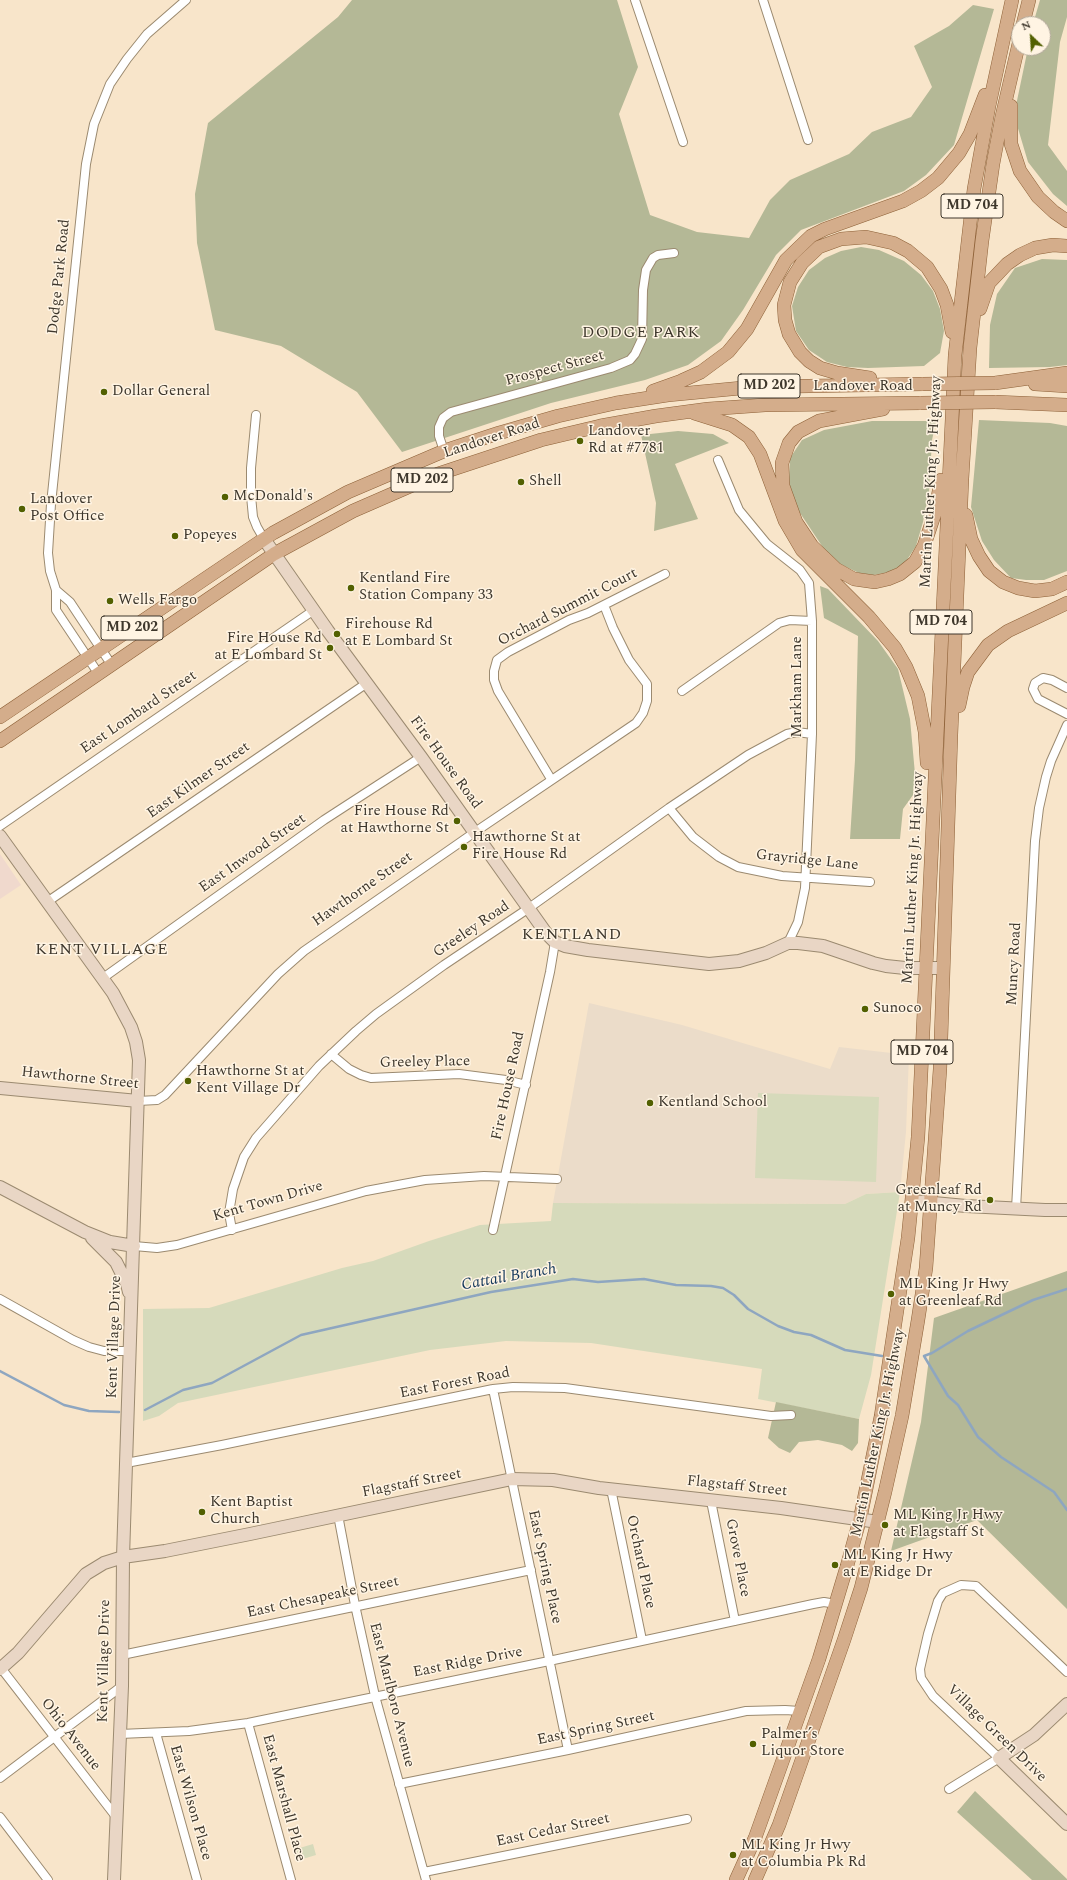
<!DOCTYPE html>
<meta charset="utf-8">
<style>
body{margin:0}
#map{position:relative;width:1067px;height:1880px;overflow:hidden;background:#f8e5ca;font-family:Spectral,serif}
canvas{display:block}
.north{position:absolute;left:1011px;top:16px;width:40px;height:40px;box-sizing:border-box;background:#fff4e3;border:1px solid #b2a89a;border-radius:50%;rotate:335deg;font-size:11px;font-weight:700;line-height:16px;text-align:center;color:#3e372c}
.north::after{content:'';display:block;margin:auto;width:14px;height:18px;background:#526001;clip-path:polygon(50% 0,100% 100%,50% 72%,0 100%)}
</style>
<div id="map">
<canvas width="1067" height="1880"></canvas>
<div class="north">N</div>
</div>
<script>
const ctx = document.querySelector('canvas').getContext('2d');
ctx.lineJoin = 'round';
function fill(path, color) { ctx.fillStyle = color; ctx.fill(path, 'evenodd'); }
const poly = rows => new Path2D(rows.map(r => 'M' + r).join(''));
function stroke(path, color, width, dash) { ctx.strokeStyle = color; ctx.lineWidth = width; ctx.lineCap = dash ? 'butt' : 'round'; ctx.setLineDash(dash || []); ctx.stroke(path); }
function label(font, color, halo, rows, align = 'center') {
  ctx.font = font + ' Spectral,serif'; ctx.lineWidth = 3; ctx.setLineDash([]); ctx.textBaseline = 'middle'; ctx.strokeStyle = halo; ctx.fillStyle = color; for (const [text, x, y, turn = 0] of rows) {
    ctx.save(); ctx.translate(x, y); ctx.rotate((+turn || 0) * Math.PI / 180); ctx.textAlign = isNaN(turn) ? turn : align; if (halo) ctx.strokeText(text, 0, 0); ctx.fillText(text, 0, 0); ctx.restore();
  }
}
fill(poly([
 [0,854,21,885,0,899]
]), '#f0d9cd');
fill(poly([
 [589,1003,682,1025,830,1069,839,1047,909,1055,906,1132,900,1192,866,1194,845,1204,553,1203]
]), '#ebdcc9');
fill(poly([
 [758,1093,879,1097,876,1182,755,1178],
 [900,1192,871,1375,859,1419,758,1399,762,1369,591,1343,506,1341,430,1350,178,1403,159,1416,143,1421,143,1309,209,1308,342,1268,373,1261,429,1241,480,1225,551,1221,553,1203,845,1204,866,1194],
 [313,1844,316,1855,296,1861,293,1850]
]), '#d6dabb');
fill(poly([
 [352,0,617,0,638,67,619,114,650,215,697,232,749,238,770,200,790,180,849,154,872,132,911,117,932,87,914,46,949,26,973,5,994,9,954,145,926,175,904,191,801,230,776,255,743,310,721,341,688,365,645,380,551,403,402,452,357,392,281,346,215,330,197,243,195,194,208,123,338,17],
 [1040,0,1067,0,1067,17,1060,42,1048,145,1067,171,1067,206,1053,194,1028,162,1014,115,1028,48,1043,48,1043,24,1033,24],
 [861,247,879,250,904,261,921,275,933,291,940,309,944,331,940,353,924,366,868,368,847,367,827,362,809,350,796,331,792,306,798,287,809,270,825,258,841,251],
 [1042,259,1067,260,1067,365,1050,367,989,368,990,325,997,294,1015,268],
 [979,420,1050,423,1067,426,1067,571,1044,580,1026,580,1011,578,994,560,982,541,971,507],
 [872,421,936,421,932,440,929,492,923,522,916,546,905,563,890,572,873,575,859,573,840,564,826,552,798,510,789,484,790,458,802,440,824,430],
 [678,431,713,434,729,443,675,464,698,519,654,531,656,503,641,435],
 [820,586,828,589,878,641,898,669,910,719,915,774,913,795,903,809,900,839,850,839,855,760,858,636,824,618],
 [1067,1271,1067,1609,977,1520,891,1551,921,1422,934,1318],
 [776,1402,859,1419,858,1443,852,1451,842,1445,818,1440,799,1442,790,1453,779,1448,768,1438],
 [975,1791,1067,1879,1067,1880,1032,1880,957,1812]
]), '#b4b896');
stroke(poly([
 [1067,1289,1033,1300,968,1331,932,1353,924,1356,948,1396,958,1405,978,1437,1001,1457,1054,1492,1067,1510],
 [0,1371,64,1405,89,1411,119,1412],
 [145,1410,183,1390,212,1383,301,1335,491,1292,573,1279,598,1282,644,1279,676,1285,711,1286,723,1288,734,1295,748,1309,778,1326,794,1332,811,1335,845,1350,882,1356]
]), '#8ea6c0', 2.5);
const street = poly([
 [635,0,683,142],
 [763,0,808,140],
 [256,415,251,468,251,496,253,517,257,527,264,539],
 [444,451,439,436,439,427,443,418,451,412,611,368,630,360,635,354,642,339,643,290,646,270,653,258,658,255,674,253],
 [718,460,739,510,767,544,800,570,809,583,812,621,812,734,805,888,798,922,788,943],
 [56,590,70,602,111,664],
 [98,673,56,610,56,590,50,571,48,553,51,504,86,164,94,124,110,84,127,59,147,34,186,0],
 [1067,688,1052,680,1043,678,1035,683,1033,689,1038,699,1067,714],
 [682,691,779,623,790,620,812,621],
 [551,779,498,691,494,680,494,671,497,660,508,652,569,620,588,613,665,574],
 [669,808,693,837,719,857,738,867,782,876,870,882],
 [0,826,314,610],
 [47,902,367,683],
 [103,978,324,820,421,757],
 [331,1054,349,1069,361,1075,371,1078,459,1074,506,1080,526,1085],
 [138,1101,157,1100,165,1095,278,974,304,951,475,832,636,723,643,713,647,701,647,684,629,660,613,628,604,605],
 [1016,1209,1035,841,1039,808,1046,777,1051,761,1067,725],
 [232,1230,229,1213,233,1189,244,1157,256,1138,319,1066,356,1031,376,1014,444,965,529,908,669,808,748,755,787,734,797,732,812,734],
 [493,1230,550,972,555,942],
 [134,1246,157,1248,177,1245,366,1191,425,1180,484,1176,557,1179],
 [0,1299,73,1340,89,1347,104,1351,130,1351],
 [493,1389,568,1750],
 [126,1463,222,1445,493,1389,513,1387,565,1388,771,1416,791,1415],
 [611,1489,642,1640],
 [711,1501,735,1621],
 [338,1515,355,1605,375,1696,426,1880],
 [122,1655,531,1570],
 [1,1668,117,1818],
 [248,1723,291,1880],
 [156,1733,197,1880],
 [120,1734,189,1731,248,1723,549,1661,813,1604,824,1602,836,1604],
 [0,1778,122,1686],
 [399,1784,568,1750,746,1711,785,1710,800,1711],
 [949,1789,999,1758,933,1696,921,1678,920,1669,928,1634,938,1601,943,1593,961,1585,976,1586,1067,1672],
 [0,1817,48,1880],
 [424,1872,687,1819]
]);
const secondary = poly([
 [264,539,328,631,421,757,546,933,555,942,565,946,588,950,709,964,739,961,766,953,788,943,798,943,823,946,873,963,886,966,905,968,943,968],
 [0,836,113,993,131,1027,136,1042,139,1060,123,1557,122,1686,114,1880],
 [0,1088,138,1101],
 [0,1187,85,1232,110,1242,134,1246],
 [912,1201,966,1206,1045,1210,1067,1210],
 [92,1238,116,1262,127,1284,129,1292],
 [0,1669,18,1653,86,1574,104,1563,123,1557,165,1551,250,1534,512,1479,553,1480,599,1488,781,1508,878,1522],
 [1067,1704,1034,1735,999,1758,1067,1824]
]);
const primary = poly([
 [1023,24,1029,0],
 [1011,106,1011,144,1020,171,1038,197,1054,212,1067,221],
 [980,309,989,283,1007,264,1020,255,1035,248,1053,245,1067,246],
 [870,378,837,373,820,368,809,361,800,352,789,334,785,320,784,305,790,282,802,263,819,247,841,239,866,237,893,243,908,251,927,267,941,289,947,305,952,332],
 [995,383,1067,373],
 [1035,384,1067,386],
 [653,391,681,381,701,372,728,352,747,329,786,260,811,236,825,229,903,201,921,191,938,178,959,153,970,134,985,95],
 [995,402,1067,405],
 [883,409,819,421,798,432,789,443,782,463,783,486,796,522,812,546,836,569,854,579,875,582,888,579,900,574,915,562,924,546,935,513,941,480],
 [694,413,732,425,749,437,760,454,785,521,802,550,869,617,895,648,906,667,918,696,925,732,927,763],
 [966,515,971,539,979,556,989,571,1003,582,1018,588,1035,591,1052,589,1067,582],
 [959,706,963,687,968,672,988,645,1008,631,1067,603],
 [0,717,273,533,348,492,444,451,499,433,558,416,616,403,668,395,752,387,923,384],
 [0,741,274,554,353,511,438,474,541,440,600,426,656,416,708,409,765,405,921,403],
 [736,1880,755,1838,819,1659,847,1566,860,1519,881,1416,908,1238,918,1137,955,355,974,189,989,106,1012,0],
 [755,1880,779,1825,844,1640,861,1588,885,1492,902,1416,918,1320,926,1268,940,1069,951,735,962,479,970,348,982,241,993,164,1002,116,1019,43]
]);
stroke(street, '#9b8a70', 10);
stroke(secondary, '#9b8a70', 14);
stroke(primary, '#8d6037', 14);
stroke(street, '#fff', 8);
stroke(secondary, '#e9d6c5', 12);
stroke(primary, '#d4ad8b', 13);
const primaryBridge = poly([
 [923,384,995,383],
 [921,403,995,402]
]);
stroke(primaryBridge, '#8d6037', 14, []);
stroke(primaryBridge, '#d4ad8b', 13);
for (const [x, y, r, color] of [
 [104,392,4,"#526001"],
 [580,441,4,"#526001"],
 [521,482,4,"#526001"],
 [225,497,4,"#526001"],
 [22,509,4,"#526001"],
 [175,536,4,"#526001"],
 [351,588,4,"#526001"],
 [110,601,4,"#526001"],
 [337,634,4,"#526001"],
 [330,648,4,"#526001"],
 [457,821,4,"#526001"],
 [464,847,4,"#526001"],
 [865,1009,4,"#526001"],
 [188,1081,4,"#526001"],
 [650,1103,4,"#526001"],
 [990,1200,4,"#526001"],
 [891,1294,4,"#526001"],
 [202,1512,4,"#526001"],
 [885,1525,4,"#526001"],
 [835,1565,4,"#526001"],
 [753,1744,4,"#526001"],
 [733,1855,4,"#526001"]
]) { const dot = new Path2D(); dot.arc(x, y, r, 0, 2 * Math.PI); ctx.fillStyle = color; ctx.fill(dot); stroke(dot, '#fff4e3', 1.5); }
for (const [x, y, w] of [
 [972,206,62],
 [769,386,62],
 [422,480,62],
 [941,622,62],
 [132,628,62],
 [922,1052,62]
]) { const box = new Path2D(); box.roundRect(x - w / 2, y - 12, w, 24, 3); ctx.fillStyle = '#fff4e3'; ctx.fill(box); stroke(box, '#3e372c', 1); }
label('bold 14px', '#3e372c', null, [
 ["MD 704",972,206],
 ["MD 202",769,386],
 ["MD 202",422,480],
 ["MD 704",941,622],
 ["MD 202",132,628],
 ["MD 704",922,1052]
]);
label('15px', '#3e372c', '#fff4e3', [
 ["Dodge Park Road",60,277,-84],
 ["Prospect Street",555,369,-15],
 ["Landover Road",863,387],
 ["Landover Road",492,439,-18],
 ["Martin Luther King Jr. Highway",932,482,-87],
 ["Orchard Summit Court",568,608,-27],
 ["Markham Lane",798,687,-90],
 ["East Lombard Street",139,713,-34],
 ["Fire House Road",445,763,54],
 ["East Kilmer Street",199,781,-35],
 ["East Inwood Street",253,854,-35],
 ["Grayridge Lane",807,861,6],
 ["Martin Luther King Jr. Highway",914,878,-87],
 ["Hawthorne Street",363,890,-35],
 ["Greeley Road",472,930,-34],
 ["Muncy Road",1015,964,-87],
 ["Greeley Place",425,1063,-1],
 ["Hawthorne Street",80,1079,6],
 ["Fire House Road",509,1086,-78],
 ["Kent Town Drive",268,1202,-16],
 ["Kent Village Drive",115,1337,-88],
 ["East Forest Road",455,1384,-11],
 ["Martin Luther King Jr. Highway",879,1433,-78],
 ["Flagstaff Street",412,1484,-11],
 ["Flagstaff Street",737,1487,6],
 ["Grove Place",737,1558,79],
 ["Orchard Place",640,1562,78],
 ["East Spring Place",544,1567,78],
 ["East Chesapeake Street",323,1598,-12],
 ["Kent Village Drive",105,1661,-89],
 ["East Ridge Drive",468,1663,-11],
 ["East Marlboro Avenue",391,1695,76],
 ["East Spring Street",596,1729,-12],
 ["Village Green Drive",996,1734,44],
 ["Ohio Avenue",70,1735,52],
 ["East Marshall Place",283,1798,75],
 ["East Wilson Place",190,1803,74],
 ["East Cedar Street",553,1831,-12]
]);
label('15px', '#3e372c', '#fff4e3', [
 ["Dollar General",112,392],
 ["Landover",588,432],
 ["Rd at #7781",588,449],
 ["Shell",529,482],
 ["McDonald's",233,497],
 ["Landover",30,500],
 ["Post Office",30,517],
 ["Popeyes",183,536],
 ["Kentland Fire",359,579],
 ["Station Company 33",359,596],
 ["Wells Fargo",118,601],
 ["Firehouse Rd",345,625],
 ["at E Lombard St",345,642],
 ["Fire House Rd",322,639,"right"],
 ["at E Lombard St",322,656,"right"],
 ["Fire House Rd",449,812,"right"],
 ["at Hawthorne St",449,829,"right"],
 ["Hawthorne St at",472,838],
 ["Fire House Rd",472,855],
 ["Sunoco",873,1009],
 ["Hawthorne St at",196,1072],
 ["Kent Village Dr",196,1089],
 ["Kentland School",658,1103],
 ["Greenleaf Rd",982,1191,"right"],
 ["at Muncy Rd",982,1208,"right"],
 ["ML King Jr Hwy",899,1285],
 ["at Greenleaf Rd",899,1302],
 ["Kent Baptist",210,1503],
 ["Church",210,1520],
 ["ML King Jr Hwy",893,1516],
 ["at Flagstaff St",893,1533],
 ["ML King Jr Hwy",843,1556],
 ["at E Ridge Dr",843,1573],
 ["Palmer’s",761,1735],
 ["Liquor Store",761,1752],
 ["ML King Jr Hwy",741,1846],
 ["at Columbia Pk Rd",741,1863]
], 'left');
ctx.letterSpacing = '1px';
label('16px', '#3e372c', '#fff4e3', [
 ["DODGE PARK",641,334],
 ["KENTLAND",572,936],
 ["KENT VILLAGE",102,951]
]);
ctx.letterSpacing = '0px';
label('italic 16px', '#11365a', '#fff4e3', [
 ["Cattail Branch",509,1278,-10]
]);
</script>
